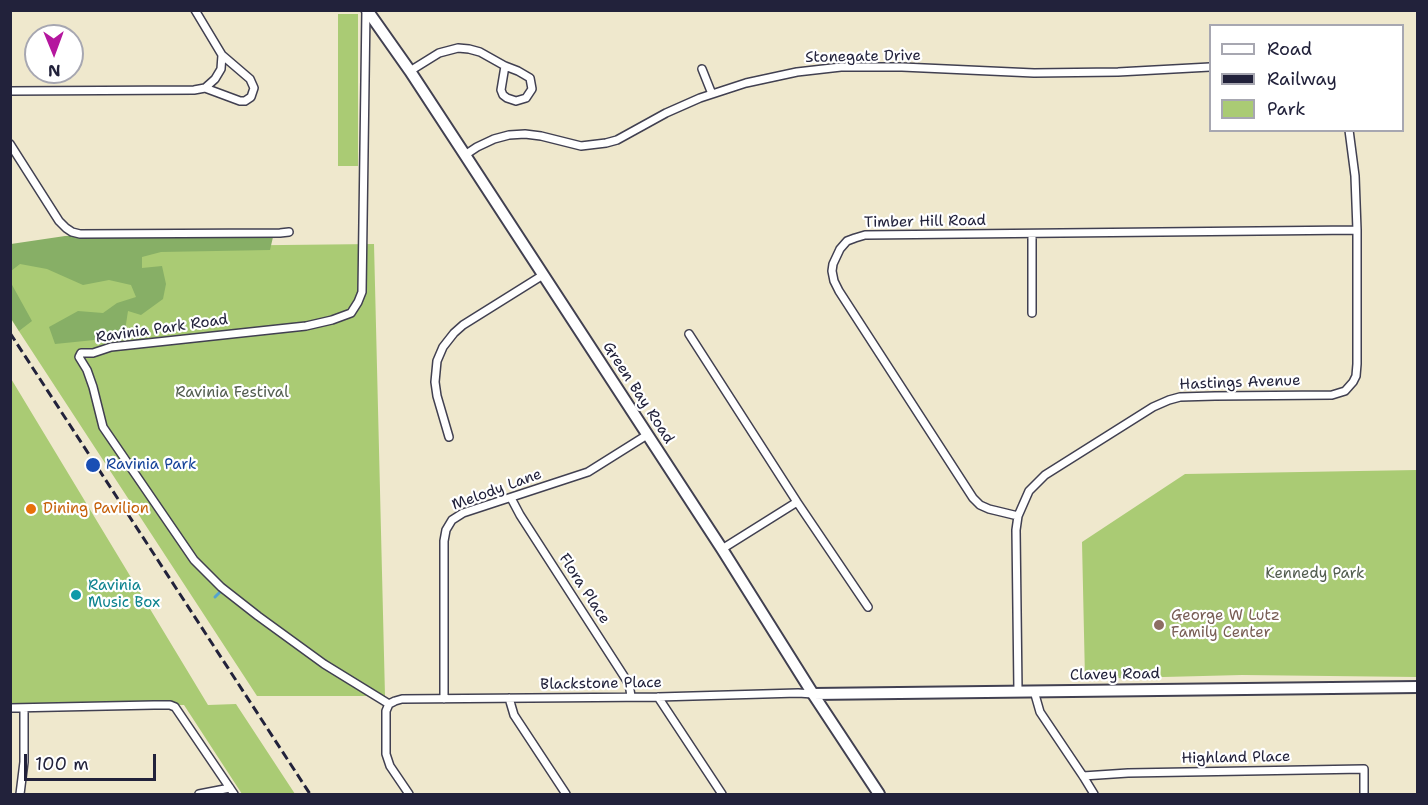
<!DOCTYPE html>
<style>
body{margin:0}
#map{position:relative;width:1428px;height:805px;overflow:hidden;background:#efe8cd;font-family:"Shantell Sans",sans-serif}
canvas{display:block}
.frame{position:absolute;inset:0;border:12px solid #22223b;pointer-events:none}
.legend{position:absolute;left:1209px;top:24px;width:195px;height:108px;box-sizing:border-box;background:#fff;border:2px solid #a7a7b1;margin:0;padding:8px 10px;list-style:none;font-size:18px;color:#22223b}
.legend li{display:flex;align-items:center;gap:12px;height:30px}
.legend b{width:30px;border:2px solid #a7a7b1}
.north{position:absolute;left:24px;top:24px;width:60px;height:60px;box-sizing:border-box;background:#fff;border:2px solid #a7a7b1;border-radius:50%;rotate:179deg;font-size:16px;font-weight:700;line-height:24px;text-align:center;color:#22223b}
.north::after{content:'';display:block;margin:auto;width:21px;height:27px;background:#b5179e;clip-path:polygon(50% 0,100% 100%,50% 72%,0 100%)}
.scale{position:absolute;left:24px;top:754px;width:132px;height:27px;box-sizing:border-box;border:3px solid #22223b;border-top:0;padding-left:8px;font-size:18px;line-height:21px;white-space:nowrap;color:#22223b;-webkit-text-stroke:4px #fff;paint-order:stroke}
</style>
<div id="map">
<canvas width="1428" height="805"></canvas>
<div class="frame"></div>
<ul class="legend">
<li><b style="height:8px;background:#fff"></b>Road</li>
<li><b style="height:8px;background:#22223b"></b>Railway</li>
<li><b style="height:16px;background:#aacb74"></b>Park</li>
</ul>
<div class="north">N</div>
<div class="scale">100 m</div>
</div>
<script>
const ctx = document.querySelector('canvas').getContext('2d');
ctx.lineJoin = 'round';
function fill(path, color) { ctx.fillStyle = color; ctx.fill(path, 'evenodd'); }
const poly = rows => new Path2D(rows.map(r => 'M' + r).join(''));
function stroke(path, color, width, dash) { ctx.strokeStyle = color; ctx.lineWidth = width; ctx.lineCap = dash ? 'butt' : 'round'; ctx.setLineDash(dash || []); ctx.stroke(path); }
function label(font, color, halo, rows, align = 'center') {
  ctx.font = font + ' "Shantell Sans",sans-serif'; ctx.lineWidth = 4.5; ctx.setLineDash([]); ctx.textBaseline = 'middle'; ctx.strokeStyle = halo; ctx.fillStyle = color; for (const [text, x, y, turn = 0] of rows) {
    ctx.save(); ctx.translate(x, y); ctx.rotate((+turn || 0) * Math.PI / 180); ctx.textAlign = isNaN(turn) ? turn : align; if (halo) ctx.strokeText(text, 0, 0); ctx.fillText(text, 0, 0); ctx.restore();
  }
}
fill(poly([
 [338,14,358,14,358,166,338,166],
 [374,244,385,696,257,696,11,319,10,248],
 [10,377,208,705,236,704,295,794,242,794,184,705,11,706],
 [1417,470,1417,677,1242,675,1085,679,1082,542,1185,474]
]), '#aacb74');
fill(poly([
 [177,235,273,237,270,250,161,252,142,257,142,268,162,266,166,284,163,299,141,315,128,311,124,337,55,344,49,327,78,311,103,313,117,303,136,297,131,285,109,280,83,285,47,269,20,264,11,271,11,244,65,236],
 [11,283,32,321,19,331,11,318]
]), '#87af66');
stroke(poly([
 [215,597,220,592]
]), '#55a3ce', 3);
const street = poly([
 [366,10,362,292,358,302,351,313,332,320,306,326,111,347,93,353,81,353,79,357,87,370,93,387,103,427,194,560,221,587,258,616,324,664,389,704],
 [702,69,712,94],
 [410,71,439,53,458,48,469,49,480,52,505,66,518,71,530,78,532,89,526,98,516,101,507,98,503,95,501,90,505,66],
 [205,88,240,101,245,101,251,97,254,88,250,79,222,55],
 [10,91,194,90,205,88,215,79,221,69,222,55,195,10],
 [10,144,59,221,66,228,72,232,80,234,280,233,289,232],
 [465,155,477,147,494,139,509,135,525,134,541,136,581,146,606,143,617,140,666,113,700,98,746,83,797,72,841,67,902,67,1034,73,1118,72,1210,67],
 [1032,234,1032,313],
 [689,334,797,502,868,607],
 [449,437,437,396,435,382,437,361,443,347,454,333,463,325,543,275],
 [511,498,520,515,629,684,631,696],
 [1018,516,989,509,980,505,973,498,839,291,834,281,832,271,833,264,840,249,847,241,855,238,865,235,1357,230],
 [722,549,797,502],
 [1018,691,1016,530,1018,516,1029,491,1045,475,1153,407,1169,400,1180,397,1215,396,1332,395,1345,391,1353,382,1356,376,1357,364,1357,230,1355,176,1349,130],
 [1034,691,1040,712,1083,776,1094,794],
 [658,697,722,794],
 [509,698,514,715,566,794],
 [444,699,444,541,446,530,452,520,463,513,588,472,647,435],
 [389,704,395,701,402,699,658,697,798,693,813,694],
 [389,704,386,711,386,754,390,766,409,794],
 [10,708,154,705,170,705,175,707,234,794],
 [1083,776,1128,773,1364,769,1364,794],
 [20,794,24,762,24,708],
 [199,794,230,788]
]);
const secondary = poly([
 [367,10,410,71,465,155,722,549,813,694,879,794],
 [813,694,1418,687]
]);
stroke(street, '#414051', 10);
stroke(secondary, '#414051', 14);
stroke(street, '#fff', 7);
stroke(secondary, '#fff', 10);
stroke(poly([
 [10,333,310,794]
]), '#22223b', 3, [9, 4.5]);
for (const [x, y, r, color] of [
 [93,465,8,"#1a4fb4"],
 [31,509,6,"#e8710a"],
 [76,595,6,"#0f9aa8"],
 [1159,625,6,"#8d6e63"]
]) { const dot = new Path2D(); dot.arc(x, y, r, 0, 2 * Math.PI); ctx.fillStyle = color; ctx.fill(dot); stroke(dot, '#fff', 2); }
label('15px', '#22223b', '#fff', [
 ["Stonegate Drive",863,57,-1],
 ["Timber Hill Road",925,222,-1],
 ["Ravinia Park Road",162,329,-8],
 ["Hastings Avenue",1240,383,-2],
 ["Green Bay Road",638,393,57],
 ["Melody Lane",497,490,-20],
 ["Flora Place",584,589,57],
 ["Clavey Road",1115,675,-1],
 ["Blackstone Place",601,684,-1],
 ["Highland Place",1236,758,-1]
]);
label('15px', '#525d4f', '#fff', [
 ["Ravinia Festival",232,393],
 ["Kennedy Park",1315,574]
]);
label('15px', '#164399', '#fff', [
 ["Ravinia Park",106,465]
], 'left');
label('15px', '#c56008', '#fff', [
 ["Dining Pavilion",43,509]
], 'left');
label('15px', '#0d838f', '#fff', [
 ["Ravinia",88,586],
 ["Music Box",88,603]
], 'left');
label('15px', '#785e54', '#fff', [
 ["George W Lutz",1171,616],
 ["Family Center",1171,633]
], 'left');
</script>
